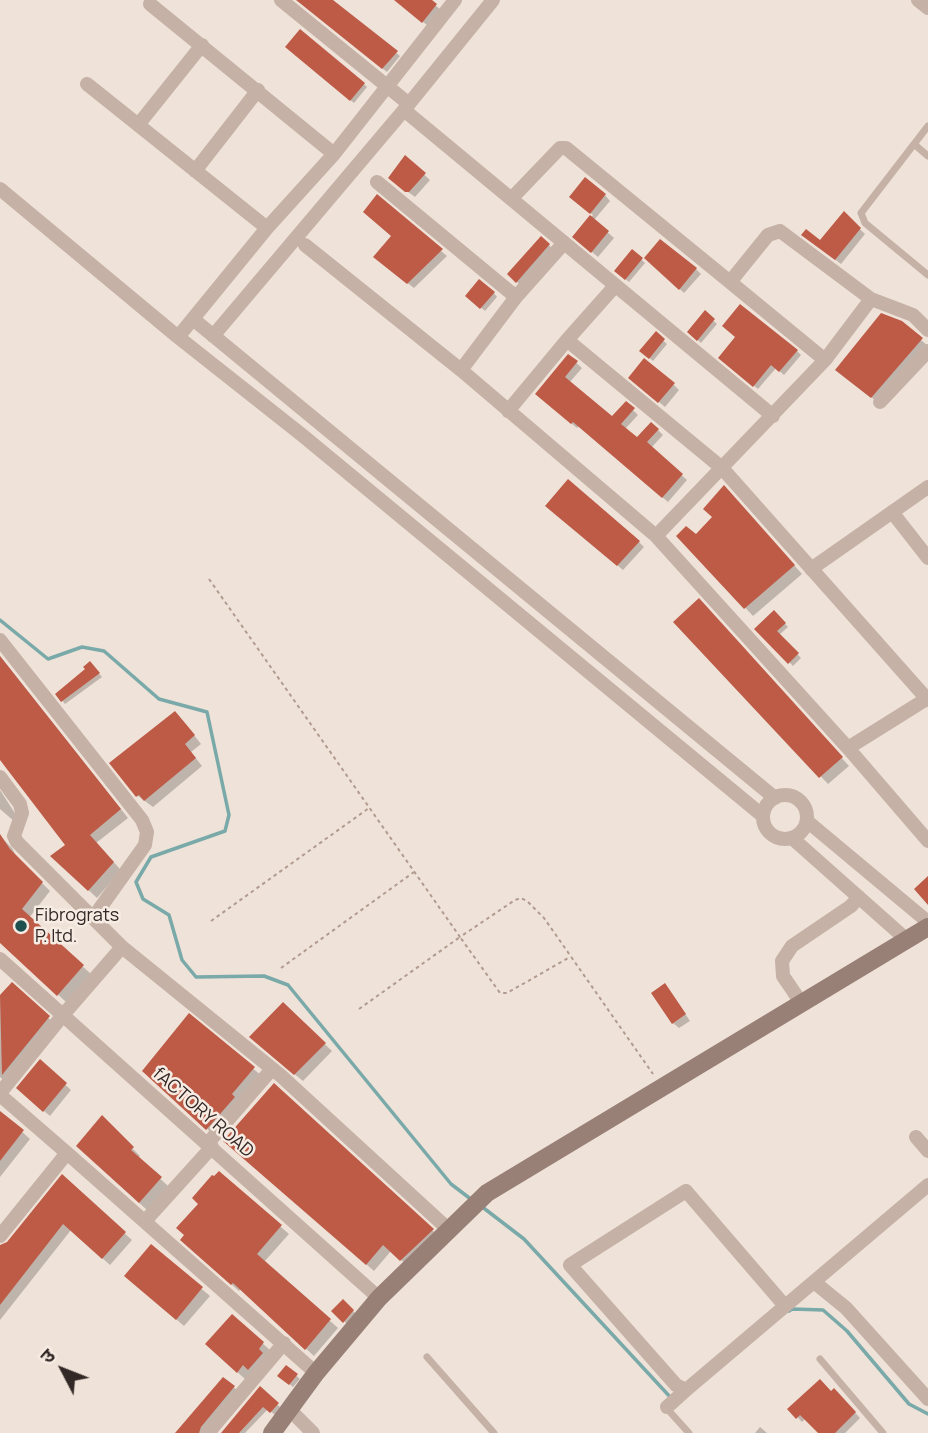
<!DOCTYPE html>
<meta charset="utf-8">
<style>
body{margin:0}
#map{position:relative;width:928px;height:1433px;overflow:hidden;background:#efe2d8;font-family:Manrope,"Noto Sans Devanagari",sans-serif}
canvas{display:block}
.north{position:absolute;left:28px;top:1335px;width:70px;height:70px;-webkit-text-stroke:5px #f7ece3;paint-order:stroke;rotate:312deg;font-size:19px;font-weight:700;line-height:28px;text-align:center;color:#322825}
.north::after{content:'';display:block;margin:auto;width:24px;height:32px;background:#322825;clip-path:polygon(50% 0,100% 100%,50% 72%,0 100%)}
</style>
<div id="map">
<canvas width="928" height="1433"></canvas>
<div class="north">उ</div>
</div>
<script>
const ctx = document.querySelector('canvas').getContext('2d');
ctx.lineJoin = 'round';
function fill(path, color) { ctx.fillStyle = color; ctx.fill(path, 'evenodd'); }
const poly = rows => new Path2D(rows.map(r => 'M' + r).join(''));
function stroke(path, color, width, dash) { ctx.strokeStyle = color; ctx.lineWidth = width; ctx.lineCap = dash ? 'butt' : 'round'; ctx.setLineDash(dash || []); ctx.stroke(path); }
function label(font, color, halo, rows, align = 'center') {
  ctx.font = font + ' Manrope,sans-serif'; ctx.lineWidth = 5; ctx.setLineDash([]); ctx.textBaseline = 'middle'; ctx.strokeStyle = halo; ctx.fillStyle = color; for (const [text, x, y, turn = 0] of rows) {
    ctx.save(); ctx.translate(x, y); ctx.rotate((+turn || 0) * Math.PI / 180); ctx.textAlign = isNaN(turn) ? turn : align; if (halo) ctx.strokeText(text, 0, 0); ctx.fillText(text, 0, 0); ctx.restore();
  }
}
fill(poly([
 [297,0,331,0,400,56,387,72],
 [395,0,429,0,440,9,427,25],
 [290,50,364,84,367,87,354,103],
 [405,157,430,180,415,197,396,183],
 [605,195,610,201,594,220,614,238,598,257,574,237,593,215,577,202],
 [377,197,447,256,414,288,380,262,393,236],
 [844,214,865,234,841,264,809,240,820,243],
 [541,238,552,248,520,285,509,274],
 [633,251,645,263,629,282,616,271],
 [647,258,696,269,701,274,684,293],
 [494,293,497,297,485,311,471,299],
 [705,313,717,324,701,343,689,332],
 [656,334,667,344,653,361,642,351],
 [921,340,928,346,880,404,845,377],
 [797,351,801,355,784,375,776,368,758,389,724,361],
 [569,356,582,368,569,383,612,419,633,410,638,415,625,429,637,439,658,430,663,435,651,448,687,480,668,502,579,426,577,428,542,399],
 [636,383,674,385,679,390,665,407],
 [732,495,802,574,753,616,679,536,696,537],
 [553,511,639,542,644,547,623,570],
 [707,608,849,766,828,784,676,622],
 [774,612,788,627,779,635,801,658,793,666,757,629],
 [0,656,128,818,96,843,121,870,97,898,52,856,67,845,0,758],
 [90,664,102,677,65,704,57,694,87,670],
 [183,721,201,744,191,752,202,766,153,807,138,796,112,763],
 [0,790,18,818,15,822,0,809],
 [0,836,12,848,17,858,50,891,29,918,91,974,66,1002,0,941],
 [12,985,56,1025,8,1084,0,1077,0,997],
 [670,991,690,1021,679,1028,673,1023],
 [283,1004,332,1051,303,1081,259,1045],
 [189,1016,262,1076,215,1136,152,1079],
 [40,1061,71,1090,50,1116,24,1094],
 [0,1112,30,1139,0,1177],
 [102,1118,140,1156,138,1158,168,1186,147,1210,86,1154],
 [233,1148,432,1230,440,1238,409,1267,391,1251,374,1271],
 [219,1173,289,1234,264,1262,338,1328,314,1356,241,1289,239,1291,190,1248,200,1204],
 [62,1177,132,1240,110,1265,71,1230,0,1320,0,1246,9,1244],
 [151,1246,210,1296,184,1326,134,1283],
 [343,1301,356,1314,348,1325,334,1311],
 [232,1316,271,1351,245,1379,215,1352],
 [287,1367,300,1379,293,1387,280,1376],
 [224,1379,237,1390,202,1433,177,1433],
 [260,1389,281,1408,275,1415,268,1409,245,1433,223,1433],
 [834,1390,860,1418,845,1433,820,1433,806,1418,802,1422,790,1409],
 [760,1427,767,1433,755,1433]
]), '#0003');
stroke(poly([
 [0,620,48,659,82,647,104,651,159,699,207,712,229,815,225,831,151,857,136,882,143,899,169,915,182,960,196,977,264,976,288,985,451,1184,472,1200],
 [481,1206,524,1239,672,1399],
 [789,1311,792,1309,823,1310,847,1331,909,1404,928,1414]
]), '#79a9a8', 3.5);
fill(poly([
 [296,0,333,0,398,51,382,69],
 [394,0,432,0,437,4,422,23],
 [300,29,365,83,350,101,285,47],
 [405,155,426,173,409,192,405,192,388,178],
 [585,177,606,194,590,214,569,197],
 [377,194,443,249,407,284,373,257,391,236,363,212],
 [844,211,861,228,835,260,801,235,806,229,820,240],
 [590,215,609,231,591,253,572,237],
 [541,236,550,244,516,283,507,274],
 [660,239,697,268,679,290,644,258],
 [632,249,643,258,625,280,614,271],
 [479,279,495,292,480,309,465,296],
 [740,304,798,350,779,372,771,365,753,387,718,358,735,337,722,326],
 [705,310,715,319,697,341,687,332],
 [881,313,902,321,923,338,871,398,835,370],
 [656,331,665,339,649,359,639,351],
 [568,354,578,361,565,377,612,416,626,401,635,408,621,424,637,437,651,422,659,429,647,442,683,474,662,498,573,422,571,424,535,394],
 [644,358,675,383,658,403,628,378],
 [568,479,640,541,617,566,545,506],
 [724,485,795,565,744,609,676,536,686,526,696,534,712,517,703,509],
 [699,598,843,757,819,778,673,622],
 [774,610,786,623,777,631,799,653,788,664,754,629],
 [0,656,121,809,90,835,114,862,88,891,50,856,65,845,0,760],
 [90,661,100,673,61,702,55,694,85,669,83,667],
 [175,711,195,735,185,744,196,758,144,801,139,795,136,797,109,763],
 [0,834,10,849,43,882,22,909,84,965,57,996,0,943],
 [928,876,928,905,914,889],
 [12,982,50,1016,2,1075,0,995],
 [665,983,686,1014,672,1024,651,993],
 [283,1002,326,1043,294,1075,249,1037],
 [189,1013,255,1067,232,1094,235,1097,206,1130,142,1071],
 [40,1059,67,1083,43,1112,16,1088],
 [274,1083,434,1229,400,1261,383,1245,366,1265,223,1141],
 [0,1111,24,1130,0,1161],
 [102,1115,134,1147,131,1150,162,1177,139,1203,76,1146],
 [219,1171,282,1225,257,1254,331,1319,305,1350,233,1283,231,1285,180,1240,184,1235,176,1228,198,1204,192,1198,212,1175,214,1176],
 [62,1174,126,1232,102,1259,63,1224,0,1305,0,1245,7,1242],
 [151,1244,203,1287,176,1320,124,1276],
 [343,1299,354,1310,343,1323,331,1311],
 [232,1314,264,1342,259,1349,263,1353,248,1370,243,1365,237,1373,205,1344],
 [286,1365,298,1374,289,1385,277,1376],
 [223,1377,235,1386,201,1427,199,1433,175,1433],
 [820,1379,831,1391,834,1388,856,1412,835,1433,818,1433,800,1415,796,1419,787,1409],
 [260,1386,279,1403,270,1413,263,1407,239,1433,221,1433]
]), '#bd5b47');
stroke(poly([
 [209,579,460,937,515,900,521,898,527,901,544,918,653,1074],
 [211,921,369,808],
 [281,968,414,872],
 [359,1009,460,937,500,993,507,993,570,957]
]), '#b19b8f', 2, [3.5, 3.5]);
stroke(poly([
 [928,126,861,213,865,223,928,275],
 [914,144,928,156],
 [427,1357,494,1433],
 [820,1359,883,1433],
 [670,1412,689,1433]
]), '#c5b1a5', 7);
stroke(poly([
 [281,0,409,104],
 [918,0,928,8],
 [150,4,334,154],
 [87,84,267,228],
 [404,110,773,416],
 [138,125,202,45],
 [195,171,258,90],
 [377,182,516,297,461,370],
 [0,189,178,337,302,435,763,816],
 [305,245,461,370,656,536,825,360,871,299,780,231,768,235,730,282,566,148,560,148,511,199],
 [730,282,825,360],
 [615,286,567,340,722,468,928,700],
 [516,297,564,243],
 [871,299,913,315,928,330],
 [193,319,775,798],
 [213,336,404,110,493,0],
 [178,337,267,228,334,154,455,0],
 [880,402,928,351],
 [508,411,567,340],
 [892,512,928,558],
 [656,536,848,748,928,841],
 [811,569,928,487],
 [0,640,142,820,147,832,145,845,93,918],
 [848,748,928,698],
 [0,777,20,804,22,813,14,836,17,842,122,947,63,1015,0,1093],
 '763 817a22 22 0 1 1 44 0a22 22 0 1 1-44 0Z',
 [807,821,928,922],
 [792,838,907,940],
 [122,947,280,1075,448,1229],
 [0,959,379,1298],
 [802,1004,783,976,782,961,792,946,851,906,859,897],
 [0,1095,67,1153,0,1236],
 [916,1137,928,1151],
 [208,1143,272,1069],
 [67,1153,316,1373],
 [145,1221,212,1147],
 [814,1282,846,1308,928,1399],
 [785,1306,686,1191,570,1265,676,1385,686,1390,928,1185],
 [667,1407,686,1390],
 [290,1410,313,1433],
 [208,1433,284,1343]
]), '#c5b1a5', 14);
stroke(poly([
 [272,1433,316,1373,379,1298,487,1193,928,927]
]), '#998077', 18);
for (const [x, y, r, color] of [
 [21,926,7,"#1e504f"]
]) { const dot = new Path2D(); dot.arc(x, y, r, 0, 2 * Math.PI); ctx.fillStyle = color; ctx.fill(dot); stroke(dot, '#f7ece3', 2.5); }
label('18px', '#322825', '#f7ece3', [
 ["Fibrograts",35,916],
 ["P. ltd.",35,937]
], 'left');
label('18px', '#322825', '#f7ece3', [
 ["fACTORY ROAD",203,1113,41]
]);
</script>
